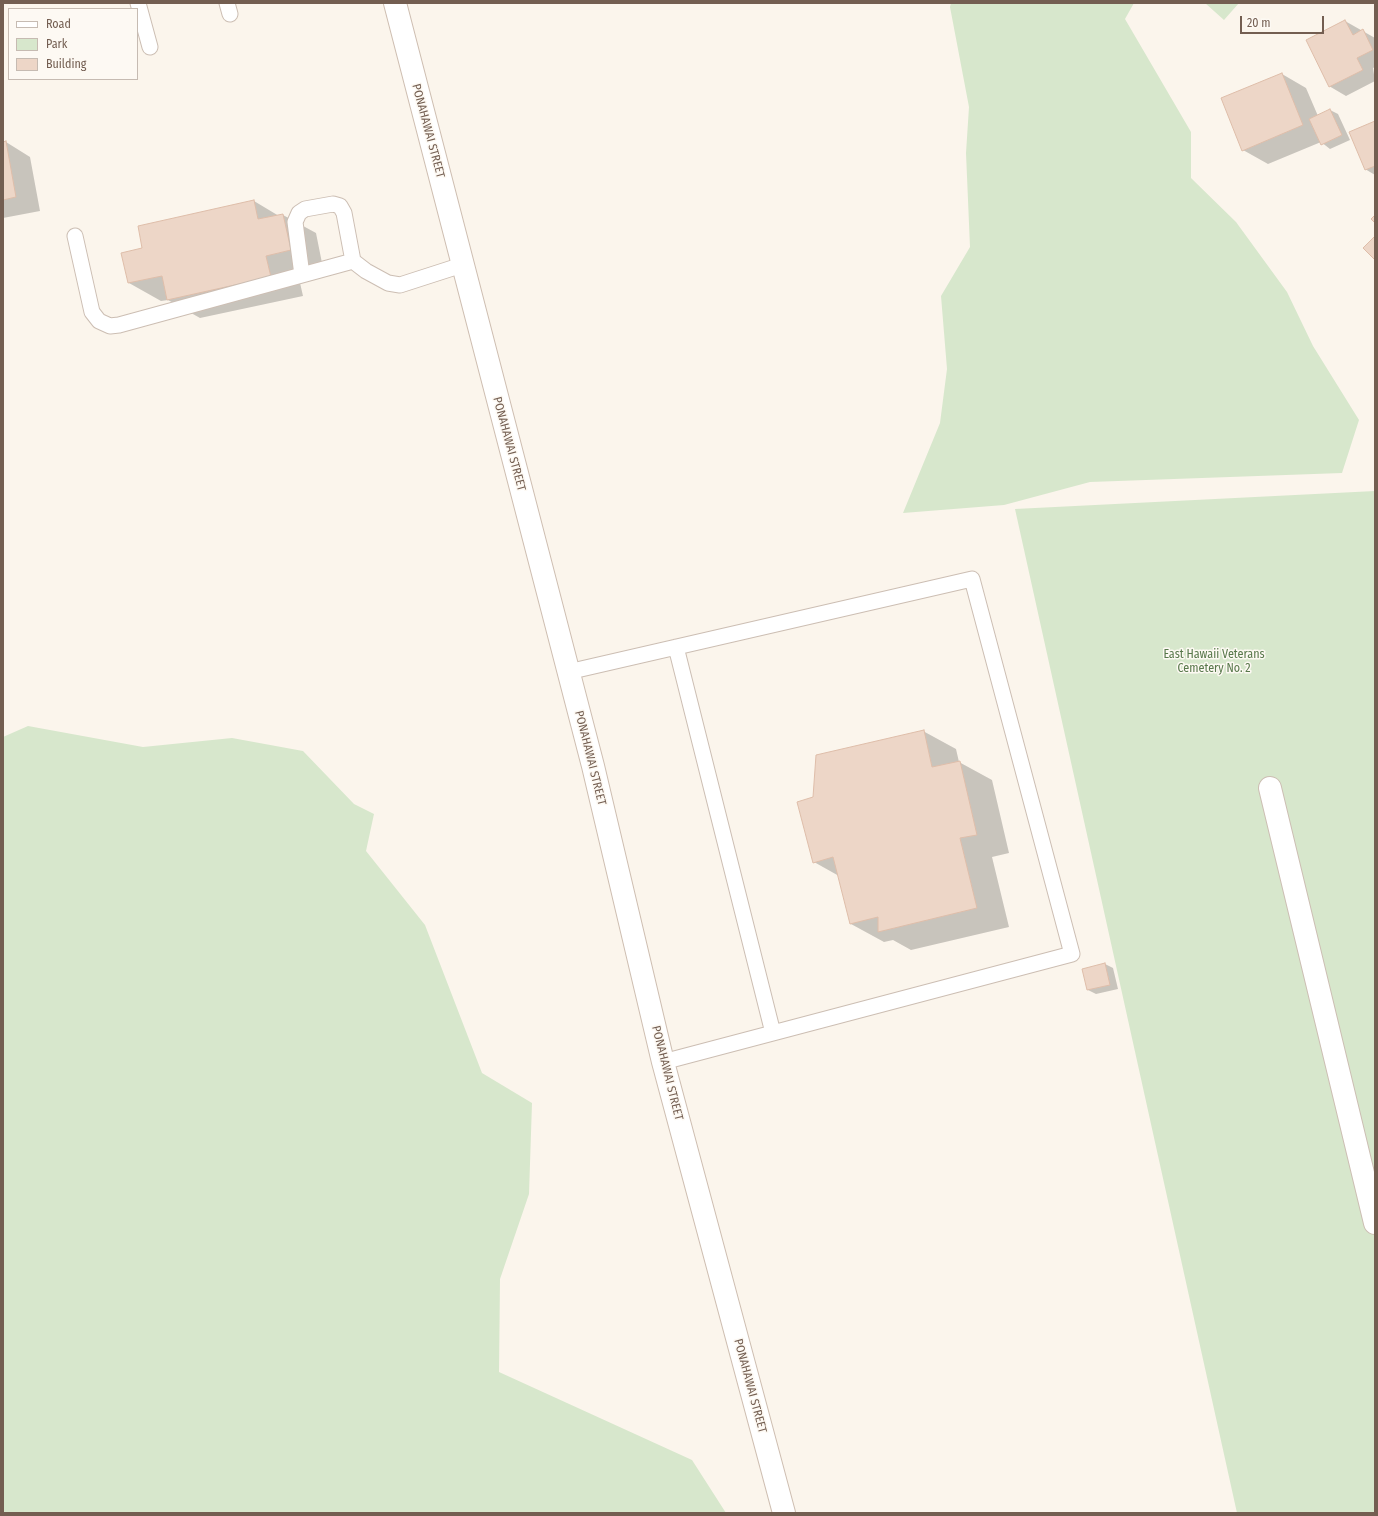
<!DOCTYPE html>
<style>
body{margin:0}
#map{position:relative;width:1378px;height:1516px;overflow:hidden;background:#fbf5ec;font-family:"Fira Sans Condensed",sans-serif}
canvas{display:block}
.frame{position:absolute;inset:0;border:4px solid #735e51;pointer-events:none}
.legend{position:absolute;left:8px;top:8px;width:130px;height:72px;box-sizing:border-box;background:#fdf9f3;border:1px solid #c6bbb2;margin:0;padding:5px 7px;list-style:none;font-size:12px;color:#735e51}
.legend li{display:flex;align-items:center;gap:8px;height:20px}
.legend b{width:20px;border:1px solid #c6bbb2}
.scale{position:absolute;left:1240px;top:16px;width:84px;height:18px;box-sizing:border-box;border:2px solid #735e51;border-top:0;padding-left:5px;font-size:12px;line-height:14px;white-space:nowrap;color:#735e51;-webkit-text-stroke:3px #fdf9f3;paint-order:stroke}
</style>
<div id="map">
<canvas width="1378" height="1516"></canvas>
<div class="frame"></div>
<ul class="legend">
<li><b style="height:5px;background:#fff"></b>Road</li>
<li><b style="height:11px;background:#d7e7cc"></b>Park</li>
<li><b style="height:11px;background:#edd6c7"></b>Building</li>
</ul>
<div class="scale">20 m</div>
</div>
<script>
const ctx = document.querySelector('canvas').getContext('2d');
ctx.lineJoin = 'round';
function fill(path, color) { ctx.fillStyle = color; ctx.fill(path, 'evenodd'); }
const poly = rows => new Path2D(rows.map(r => 'M' + r).join(''));
function stroke(path, color, width, dash) { ctx.strokeStyle = color; ctx.lineWidth = width; ctx.lineCap = dash ? 'butt' : 'round'; ctx.setLineDash(dash || []); ctx.stroke(path); }
function label(font, color, halo, rows, align = 'center') {
  ctx.font = font + ' "Fira Sans Condensed",sans-serif'; ctx.lineWidth = 3; ctx.setLineDash([]); ctx.textBaseline = 'middle'; ctx.strokeStyle = halo; ctx.fillStyle = color; for (const [text, x, y, turn = 0] of rows) {
    ctx.save(); ctx.translate(x, y); ctx.rotate((+turn || 0) * Math.PI / 180); ctx.textAlign = isNaN(turn) ? turn : align; if (halo) ctx.strokeText(text, 0, 0); ctx.fillText(text, 0, 0); ctx.restore();
  }
}
fill(poly([
 [951,3,1134,3,1125,19,1191,132,1191,178,1236,222,1287,292,1313,346,1359,420,1342,473,1090,482,1004,505,903,513,940,423,947,369,941,296,970,247,966,153,969,107,950,7],
 [1205,3,1239,3,1224,20],
 [1375,491,1375,1513,1237,1513,1015,509],
 [28,726,143,747,232,738,303,751,354,804,374,814,366,851,425,925,482,1073,532,1103,529,1194,500,1279,499,1372,692,1460,726,1513,3,1513,3,737]
]), '#d7e7cc');
fill(poly([
 [1345,21,1375,38,1375,67,1373,68,1375,81,1346,96,1329,86],
 [1282,74,1306,88,1318,116,1330,110,1338,114,1350,140,1330,149,1321,142,1268,164,1243,150],
 [1375,122,1375,175,1365,169],
 [6,142,30,157,40,211,3,218,3,143],
 [254,201,279,216,283,215,316,233,323,268,298,274,303,296,200,318,168,300,161,301,129,283,144,249],
 [923,731,956,749,959,762,992,780,1009,853,992,857,1009,927,911,950,893,940,884,942,851,924,839,876,814,862,814,798],
 [1105,964,1113,968,1118,989,1096,994,1088,990,1083,969]
]), '#0003');
const building = poly([
 [1345,20,1353,35,1363,29,1373,50,1357,58,1363,70,1329,87,1306,40,1345,20],
 [1282,73,1303,125,1242,151,1221,98,1282,73],
 [1330,109,1342,135,1321,145,1309,119,1330,109],
 [1375,121,1375,166,1365,170,1349,132,1375,121],
 [6,141,16,197,3,200,3,142,6,141],
 [254,200,258,219,283,214,291,250,266,256,271,277,167,300,162,276,128,283,121,253,142,248,138,226,254,200],
 [1375,215,1375,223,1371,219,1375,215],
 [1375,236,1375,260,1363,248,1375,236],
 [924,730,932,767,960,761,977,835,960,838,977,908,878,932,878,917,850,924,833,857,813,863,797,802,813,797,816,755,924,730],
 [1105,963,1110,985,1087,990,1082,969,1105,963]
]);
fill(building, '#edd6c7');
stroke(building, '#debda9', 1);
const lane = poly([
 [138,3,150,47],
 [227,3,230,14],
 [75,236,92,312,99,321,110,326,119,325,353,261,366,271,388,283,400,285,462,265],
 [302,275,295,222,299,213,305,209,333,204,340,206,344,213,353,261],
 [676,647,773,1033],
 [568,672,972,579,1072,954,663,1062]
]);
const street = poly([
 [1270,788,1375,1223]
]);
const secondary = poly([
 [395,3,593,766,663,1062,784,1513]
]);
stroke(lane, '#ccbeb3', 17);
stroke(street, '#ccbeb3', 24);
stroke(secondary, '#cebeb1', 24);
stroke(lane, '#fff', 15);
stroke(street, '#fff', 22);
stroke(secondary, '#fff', 22);
label('12px', '#735e51', '#fdf9f3', [
 ["PONAHAWAI STREET",428,131,75],
 ["PONAHAWAI STREET",509,444,75],
 ["PONAHAWAI STREET",590,758,76],
 ["PONAHAWAI STREET",667,1073,76],
 ["PONAHAWAI STREET",750,1386,75]
]);
label('12px', '#58784b', '#fdf9f3', [
 ["East Hawaii Veterans",1214,655],
 ["Cemetery No. 2",1214,669]
]);
</script>
